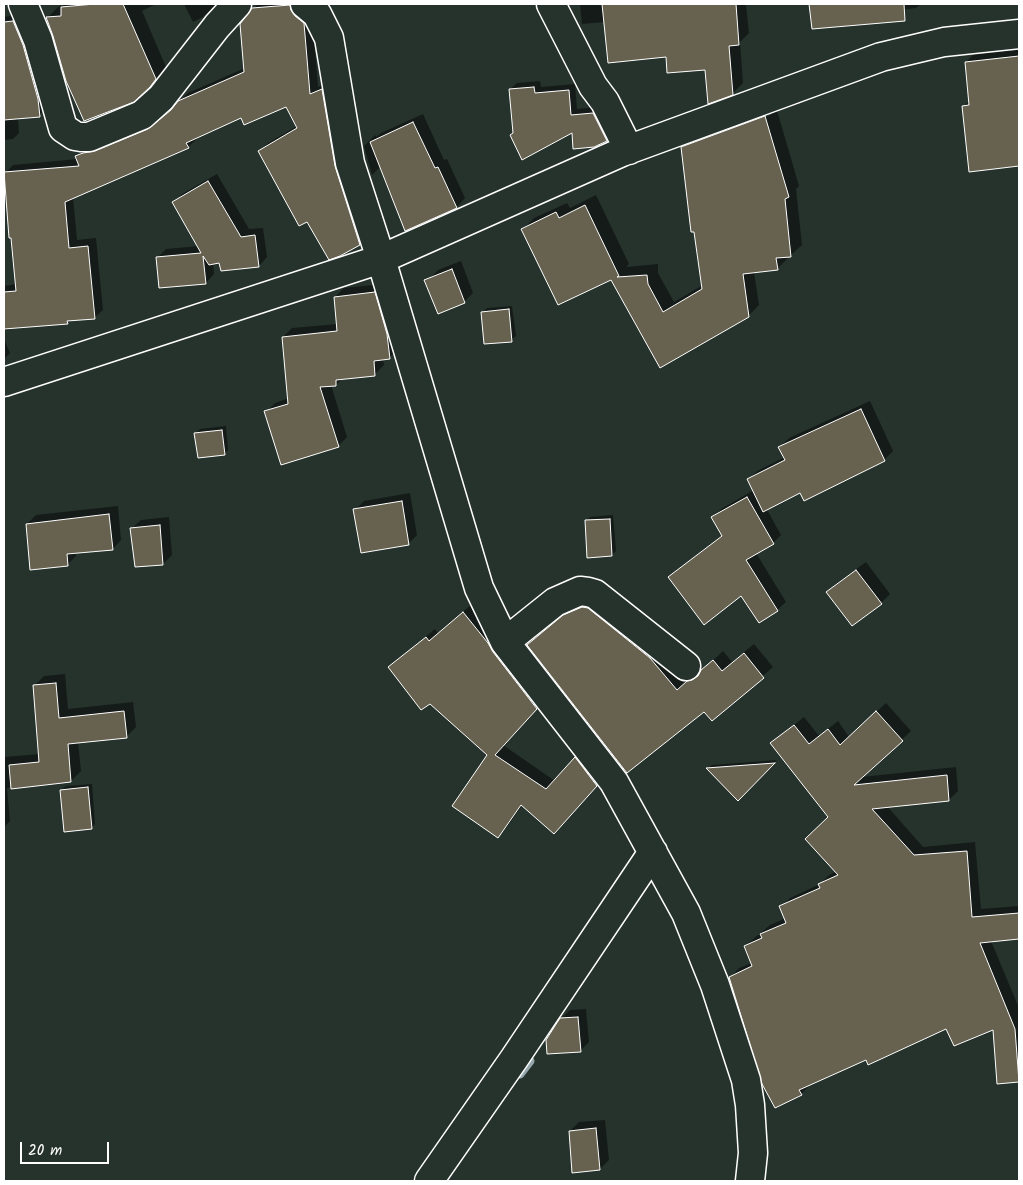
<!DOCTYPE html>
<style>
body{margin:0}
#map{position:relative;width:1023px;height:1185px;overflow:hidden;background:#26332d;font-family:Kalam,sans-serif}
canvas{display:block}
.frame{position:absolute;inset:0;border:5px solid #fff;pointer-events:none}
.scale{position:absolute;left:20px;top:1142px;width:89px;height:22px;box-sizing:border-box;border:2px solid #fff;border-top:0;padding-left:6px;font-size:15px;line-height:18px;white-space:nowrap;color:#fff;-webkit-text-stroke:4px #26332d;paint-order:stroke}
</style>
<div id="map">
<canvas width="1023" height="1185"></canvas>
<div class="frame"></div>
<div class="scale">20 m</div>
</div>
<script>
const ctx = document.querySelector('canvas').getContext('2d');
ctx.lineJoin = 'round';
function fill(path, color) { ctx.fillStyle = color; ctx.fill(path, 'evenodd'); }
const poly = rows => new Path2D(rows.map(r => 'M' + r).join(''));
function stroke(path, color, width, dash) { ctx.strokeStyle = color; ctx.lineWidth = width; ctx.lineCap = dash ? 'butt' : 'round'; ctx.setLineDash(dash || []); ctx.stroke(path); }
fill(poly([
 [65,4,156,4,142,11,166,67,149,86,54,35,47,18,58,7,63,6],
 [184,4,216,4,203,17,193,22],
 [258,4,300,4,312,15,318,87,330,82,368,235,359,244,308,220,260,151,268,143,297,126,286,105,241,117,195,137,197,139,188,147,73,197,77,240,96,238,103,310,94,318,70,320,67,323,4,330,4,286,17,284,5,173,13,165,78,159,77,156,85,148,104,144,158,121,188,93,245,68,253,9],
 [580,4,761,4,746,5,749,33,740,42,743,83,732,94,706,69,667,56,605,22,582,24],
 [893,4,921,4,916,8,893,11],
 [19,15,46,109,39,115,18,118,19,133,13,139,4,140,4,17],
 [1019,45,1019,165,970,170,963,107,970,100,966,62,979,49],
 [540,81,541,87,575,84,577,109,599,107,613,134,607,140,573,131,514,132,510,89,517,83],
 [776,107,799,186,796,189,802,245,791,255,788,256,788,258,777,269,754,272,759,305,748,316,660,366,612,278,523,229,534,218,567,203,570,208,596,195,629,264,626,267,658,264,658,273,674,302,703,285,682,147,693,137],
 [771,113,771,115,692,144,692,142],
 [423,114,444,160,447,159,465,198,457,207,381,166,372,175,364,146,373,137,376,135,376,137,381,133],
 [217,174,249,229,263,228,267,257,259,266,220,262,213,263,214,274,206,283,158,257,166,249,199,246,174,203,182,194],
 [461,261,473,293,464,302,429,279,438,270],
 [383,284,398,349,389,358,383,359,384,365,375,374,343,378,336,385,331,385,347,437,338,446,266,412,275,403,289,398,283,337,292,328,338,324,335,297,344,288],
 [512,306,516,336,511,340,482,313,487,308],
 [4,339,10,353,4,359],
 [870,401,893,451,884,460,801,491,766,508,781,535,773,543,756,553,786,602,777,610,759,622,742,594,670,578,678,569,723,535,713,517,721,509,754,490,748,480,757,471,785,457,780,447,789,438],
 [226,426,228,450,224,454,196,433,200,429],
 [410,493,417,535,408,544,355,510,364,501],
 [118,506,121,540,113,549,76,552,76,556,67,565,27,524,36,515],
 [613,515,616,551,612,555,586,521,590,517],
 [169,517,172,555,163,564,132,528,141,520],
 [866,562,890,594,881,603,828,592,837,583],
 [593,598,660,648,687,681,698,672,702,671,723,651,732,662,754,644,773,667,712,720,704,711,528,645,575,606],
 [472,604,545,699,503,745,555,781,584,749,605,776,563,824,523,804,507,827,498,836,488,755,389,667,435,629,438,633],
 [65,674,68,709,133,702,136,727,126,737,78,742,81,771,71,781,7,788,10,821,4,827,4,755,4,757,40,754,34,686,44,676],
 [886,703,911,731,862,777,956,767,958,791,949,800,887,806,923,847,975,842,981,909,1019,906,1019,938,991,941,1019,1008,1019,1080,999,1082,994,1028,947,1027,866,1058,810,1085,801,1094,730,978,739,968,752,963,745,946,770,925,786,918,781,907,790,898,820,884,829,875,837,871,829,817,772,743,804,717,819,736,838,721,849,737],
 [777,760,738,799,708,768,712,765],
 [92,784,95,824,91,828,61,790,66,786],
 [586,1009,589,1042,580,1051,561,1019,570,1010],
 [605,1120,609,1160,600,1169,570,1131,579,1122]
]), '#0007');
stroke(poly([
 [520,1074,530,1061]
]), '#94a7ac', 9);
const building = poly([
 [95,4,123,4,156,79,150,87,134,102,84,121,66,81,53,36,46,17,61,16,61,7,95,4],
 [602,4,736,4,739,45,729,46,733,95,708,104,705,70,667,73,666,57,608,63,602,4],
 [809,4,904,4,905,21,812,29,809,4],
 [290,5,291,10,295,16,304,23,310,94,322,89,335,166,360,245,340,256,329,260,307,222,299,226,258,151,297,128,286,107,244,125,241,118,186,143,189,148,65,202,69,248,88,246,95,319,67,321,68,324,4,329,4,292,16,291,11,238,9,238,4,172,79,166,75,156,83,153,95,151,148,129,171,110,178,101,244,72,240,24,252,8,290,5],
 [13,21,23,45,38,99,40,117,4,120,4,22,13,21],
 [1019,56,1019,166,969,172,962,106,969,105,965,62,1019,56],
 [534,87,535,93,569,90,571,115,593,113,607,141,594,147,573,149,572,133,522,160,510,135,513,133,509,89,534,87],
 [765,116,789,197,785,199,791,257,776,258,778,270,743,274,749,317,660,368,611,280,558,305,521,229,556,212,559,218,585,205,619,276,617,277,647,275,648,284,663,312,702,289,694,232,691,232,681,147,765,116],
 [413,122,435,168,438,167,457,208,405,231,370,142,413,122],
 [208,181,241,237,255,235,259,267,221,271,219,263,209,265,203,256,206,284,159,288,156,257,201,253,172,202,208,181],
 [452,269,465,303,438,314,424,280,452,269],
 [375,292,387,334,390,359,374,361,375,376,336,380,336,386,320,387,339,447,281,465,264,411,288,404,282,337,337,331,334,297,375,292],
 [509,309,512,342,484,344,481,312,509,309],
 [861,409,885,461,804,501,800,493,763,512,747,479,785,460,778,447,861,409],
 [222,430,225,455,198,458,194,433,222,430],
 [747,497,774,544,746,560,778,611,759,623,741,596,704,625,668,577,722,536,711,517,747,497],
 [402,501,409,545,361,553,353,509,402,501],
 [109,514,113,550,67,554,68,566,30,570,26,524,109,514],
 [610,519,612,556,587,558,585,520,610,519],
 [160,525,163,565,135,567,130,528,160,525],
 [856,570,882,604,852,626,826,592,856,570],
 [582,607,588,608,650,658,677,690,687,681,692,680,698,676,701,670,713,660,722,671,744,653,764,678,712,721,704,712,627,773,527,645,563,615,582,607],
 [463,612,488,643,493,652,537,709,495,755,546,789,575,757,597,786,554,834,521,805,498,838,452,806,487,755,430,704,421,710,388,667,426,637,429,641,463,612],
 [56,683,59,718,124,711,127,738,68,744,71,782,11,789,9,765,39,762,33,685,56,683],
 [876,711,903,741,854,785,947,775,949,801,872,809,914,855,967,851,972,917,1019,913,1019,939,980,943,1015,1029,1019,1082,997,1084,993,1030,954,1046,946,1029,868,1065,866,1060,799,1090,802,1095,775,1108,762,1084,729,977,752,966,744,946,762,938,760,934,786,923,779,906,820,888,818,884,838,875,805,839,828,817,770,743,794,725,809,744,828,729,840,745,876,711],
 [775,763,738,801,706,768,775,763],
 [88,787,92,829,64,832,60,790,88,787],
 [578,1017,581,1052,547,1054,546,1040,560,1018,578,1017],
 [596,1128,600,1170,572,1173,569,1131,596,1128]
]);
fill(building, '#676250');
stroke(building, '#fff', 1);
const minor = poly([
 [23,4,38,40,63,128,75,136,81,137,89,137,142,115,161,98,217,26,237,4],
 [305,4,317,14,329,38,350,163,381,259,479,588,505,642,614,782,686,913,715,985,746,1080,750,1105,753,1153,750,1181],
 [551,4,593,86,605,102,629,150],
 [4,382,381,259,622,152,881,57,944,42,1019,34],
 [505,642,555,602,580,591,588,592,595,594,686,666],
 [429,1181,514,1059,653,852]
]);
stroke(minor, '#fff', 31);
stroke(minor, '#26332d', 28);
</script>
